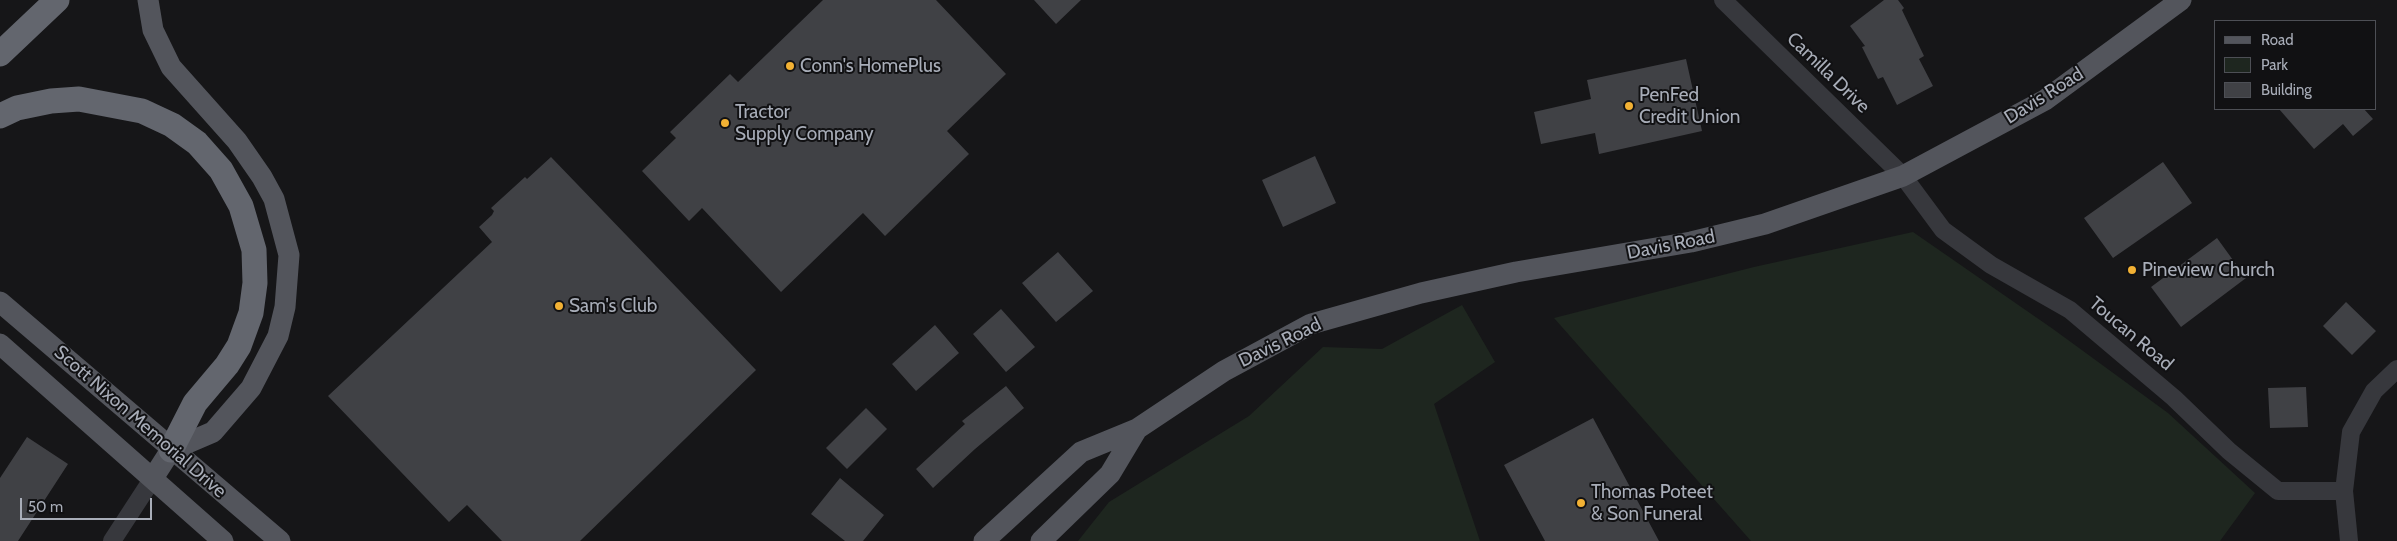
<!DOCTYPE html>
<style>
body{margin:0}
#map{position:relative;width:2397px;height:541px;overflow:hidden;background:#161618;font-family:Cabin,sans-serif}
canvas{display:block}
.legend{position:absolute;left:2214px;top:20px;width:162px;height:90px;box-sizing:border-box;background:#111113;border:1px solid #4d4f55;margin:0;padding:6px 9px;list-style:none;font-size:15px;color:#a8adb8}
.legend li{display:flex;align-items:center;gap:10px;height:25px}
.legend b{width:25px;border:1px solid #4d4f55}
.scale{position:absolute;left:20px;top:498px;width:132px;height:22px;box-sizing:border-box;border:2px solid #a8adb8;border-top:0;padding-left:6px;font-size:15px;line-height:18px;white-space:nowrap;color:#a8adb8;-webkit-text-stroke:4px #111113;paint-order:stroke}
</style>
<div id="map">
<canvas width="2397" height="541"></canvas>
<ul class="legend">
<li><b style="height:6px;background:#53555c"></b>Road</li>
<li><b style="height:14px;background:#1e261f"></b>Park</li>
<li><b style="height:14px;background:#404145"></b>Building</li>
</ul>
<div class="scale">50 m</div>
</div>
<script>
const ctx = document.querySelector('canvas').getContext('2d');
ctx.lineJoin = 'round';
function fill(path, color) { ctx.fillStyle = color; ctx.fill(path, 'evenodd'); }
const poly = rows => new Path2D(rows.map(r => 'M' + r).join(''));
function stroke(path, color, width, dash) { ctx.strokeStyle = color; ctx.lineWidth = width; ctx.lineCap = dash ? 'butt' : 'round'; ctx.setLineDash(dash || []); ctx.stroke(path); }
function label(font, color, halo, rows, align = 'center') {
  ctx.font = font + ' Cabin,sans-serif'; ctx.lineWidth = 4; ctx.setLineDash([]); ctx.textBaseline = 'middle'; ctx.strokeStyle = halo; ctx.fillStyle = color; for (const [text, x, y, turn = 0] of rows) {
    ctx.save(); ctx.translate(x, y); ctx.rotate((+turn || 0) * Math.PI / 180); ctx.textAlign = isNaN(turn) ? turn : align; if (halo) ctx.strokeText(text, 0, 0); ctx.fillText(text, 0, 0); ctx.restore();
  }
}
fill(poly([
 [1913,232,2053,329,2168,413,2255,493,2220,541,1751,541,1554,318,1754,267],
 [1462,305,1495,362,1434,404,1480,541,1078,541,1109,502,1249,416,1323,347,1382,349]
]), '#1e261f');
fill(poly([
 [823,0,936,0,1006,74,947,131,969,154,885,236,863,213,781,292,702,208,689,221,642,171,676,138,670,132,730,74,738,82],
 [1034,0,1081,0,1056,24],
 [1884,0,1898,0,1904,8,1902,10,1924,56,1919,59,1933,86,1897,105,1883,77,1878,79,1862,47,1865,46,1850,26],
 [1686,59,1702,131,1599,154,1595,133,1541,144,1534,112,1591,99,1587,80],
 [2279,109,2364,109,2373,119,2353,136,2343,124,2314,149],
 [1315,156,1336,203,1283,227,1262,180],
 [551,157,756,370,580,541,502,541,467,505,449,522,328,396,492,242,479,227,492,215,494,211,491,208,525,177,527,179],
 [2163,162,2192,203,2113,258,2084,218],
 [2217,238,2246,278,2181,327,2151,287],
 [1058,252,1093,291,1056,322,1022,283],
 [2346,302,2376,331,2352,355,2323,326],
 [1001,309,1035,347,1006,372,973,334],
 [935,325,959,353,916,391,892,364],
 [1006,386,1024,408,975,449,933,488,916,469,965,424,962,421],
 [2306,387,2308,427,2270,428,2268,388],
 [866,408,887,429,847,469,826,448],
 [1593,418,1659,541,1545,541,1504,465],
 [27,437,68,464,18,541,0,541,0,478],
 [840,478,884,515,863,541,845,541,811,514]
]), '#404145');
stroke(poly([
 [1723,0,1903,176,1943,230,1991,265,2070,310,2174,398,2229,451,2278,491,2344,491],
 [112,541,153,478],
 [2349,541,2344,491,2351,432,2374,391,2397,369]
]), '#37383d', 18);
stroke(poly([
 [148,0,153,30,171,67,237,141,262,177,274,199,289,255,285,307,278,336,251,388,213,432,171,450,153,478],
 [0,302,280,541],
 [0,344,223,541],
 [984,541,1081,452,1137,429,1224,371,1311,324,1421,293,1516,272,1691,242,1765,224,1903,176,2045,100,2181,0],
 [1041,541,1110,474,1137,429]
]), '#53555c', 21);
stroke(poly([
 [0,54,57,0],
 [0,116,17,108,51,101,79,99,142,111,172,125,197,143,221,170,241,206,254,250,255,283,251,313,239,346,227,365,195,403,171,450]
]), '#63666e', 25);
for (const [x, y, r, color] of [
 [790,66,5,"#f2b134"],
 [1629,106,5,"#f2b134"],
 [725,123,5,"#f2b134"],
 [2132,270,5,"#f2b134"],
 [559,306,5,"#f2b134"],
 [1581,503,5,"#f2b134"]
]) { const dot = new Path2D(); dot.arc(x, y, r, 0, 2 * Math.PI); ctx.fillStyle = color; ctx.fill(dot); stroke(dot, '#111113', 2); }
label('19px', '#a8adb8', '#111113', [
 ["Conn's HomePlus",800,66],
 ["PenFed",1639,95],
 ["Credit Union",1639,117],
 ["Tractor",735,112],
 ["Supply Company",735,134],
 ["Pineview Church",2142,270],
 ["Sam's Club",569,306],
 ["Thomas Poteet",1591,492],
 ["& Son Funeral",1591,514]
], 'left');
label('19px', '#a8adb8', '#111113', [
 ["Camilla Drive",1828,73,44],
 ["Davis Road",2044,96,-32],
 ["Davis Road",1671,245,-11],
 ["Toucan Road",2131,334,40],
 ["Davis Road",1280,343,-26],
 ["Scott Nixon Memorial Drive",140,422,41]
]);
</script>
